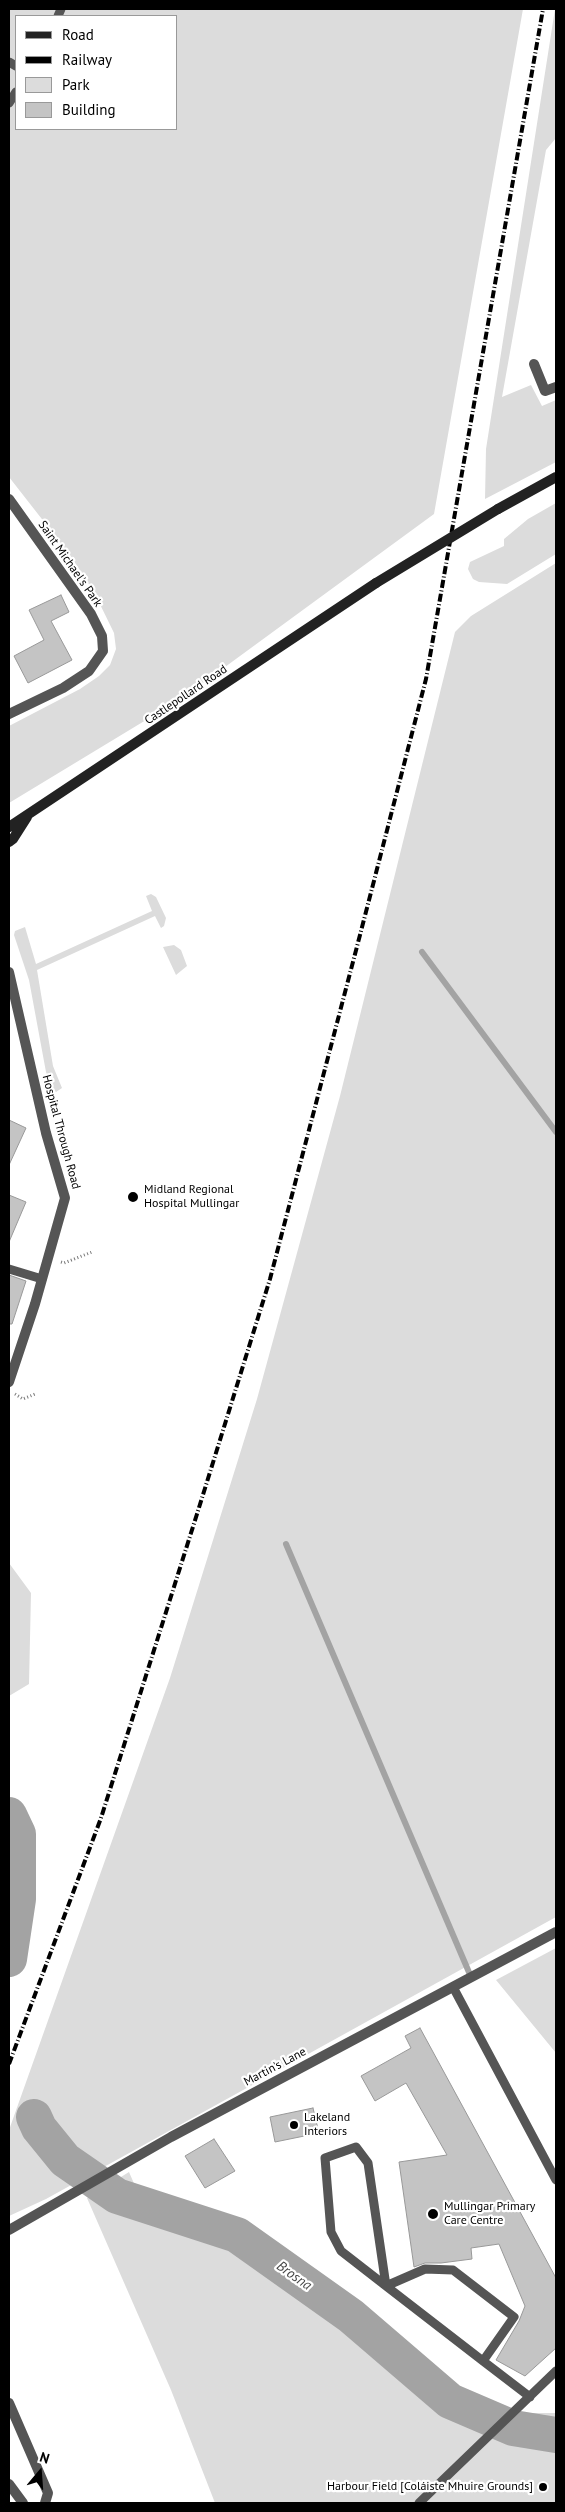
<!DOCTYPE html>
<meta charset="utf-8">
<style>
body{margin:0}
#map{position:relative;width:565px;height:2512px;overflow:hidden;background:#fff;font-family:"PT Sans",sans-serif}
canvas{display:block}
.frame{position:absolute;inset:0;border:10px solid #000;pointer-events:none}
.legend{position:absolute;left:15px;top:15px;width:162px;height:115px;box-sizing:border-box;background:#fff;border:1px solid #999;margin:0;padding:6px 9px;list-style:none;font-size:15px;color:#000}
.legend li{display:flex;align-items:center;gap:10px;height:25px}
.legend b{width:25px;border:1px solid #999}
.north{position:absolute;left:15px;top:2447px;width:50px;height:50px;-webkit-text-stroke:4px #fff;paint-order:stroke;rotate:18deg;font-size:14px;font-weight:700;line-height:20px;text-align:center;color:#000}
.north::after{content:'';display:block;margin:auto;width:18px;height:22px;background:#000;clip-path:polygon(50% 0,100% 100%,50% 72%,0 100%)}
</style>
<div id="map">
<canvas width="565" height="2512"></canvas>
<div class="frame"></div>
<ul class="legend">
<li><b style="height:6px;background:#222"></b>Road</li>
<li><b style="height:6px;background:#000"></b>Railway</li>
<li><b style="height:14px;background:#dcdcdc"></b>Park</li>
<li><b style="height:14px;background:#c4c4c4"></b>Building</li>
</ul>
<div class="north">N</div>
</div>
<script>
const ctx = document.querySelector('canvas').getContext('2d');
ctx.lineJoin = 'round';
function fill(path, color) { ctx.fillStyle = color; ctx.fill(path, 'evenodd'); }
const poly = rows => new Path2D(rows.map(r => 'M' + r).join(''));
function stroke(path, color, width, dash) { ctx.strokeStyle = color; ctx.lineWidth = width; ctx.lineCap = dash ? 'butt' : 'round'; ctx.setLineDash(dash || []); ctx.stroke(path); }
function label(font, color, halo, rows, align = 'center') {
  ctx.font = font + ' "PT Sans",sans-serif'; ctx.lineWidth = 4.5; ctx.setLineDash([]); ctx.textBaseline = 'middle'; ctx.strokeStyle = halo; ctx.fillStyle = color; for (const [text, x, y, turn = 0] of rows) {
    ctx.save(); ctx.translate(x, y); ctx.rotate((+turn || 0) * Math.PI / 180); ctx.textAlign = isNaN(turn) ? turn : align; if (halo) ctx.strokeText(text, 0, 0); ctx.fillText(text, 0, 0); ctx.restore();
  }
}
fill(poly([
 [9,9,523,9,434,514,184,697,9,803,9,726,80,689,99,676,110,665,116,649,114,633,95,594,70,555,9,477],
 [16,16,176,16,176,129,16,129],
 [555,9,556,138,546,150,502,397,531,385,542,406,556,400,556,462,485,499,486,449],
 [556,503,556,554,507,584,479,582,473,579,468,569,470,562,504,546,504,539,528,519],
 [556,563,556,1917,46,2199,9,2216,9,2130,170,1678,257,1399,340,1096,455,632,471,616],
 [151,894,156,897,166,918,164,926,161,928,155,916,37,970,53,1066,62,1088,56,1092,52,1089,46,1072,29,980,14,935,15,931,25,927,36,964,152,911,146,896],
 [174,945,181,950,187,966,176,975,163,947],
 [9,1563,31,1593,29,1684,9,1696],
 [556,1948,556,2053,496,1980],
 [129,2172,139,2195,224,2220,318,2275,453,2413,556,2413,556,2503,215,2503,171,2390,87,2198]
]), '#dcdcdc');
stroke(poly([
 [422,952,556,1132],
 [286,1544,471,1977]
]), '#a3a3a3', 6);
stroke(poly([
 [9,1815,18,1834,18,1899,9,1959],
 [34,2117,39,2128,65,2160,117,2196,237,2235,351,2316,450,2401,513,2428,556,2435]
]), '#a3a3a3', 36);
const building = poly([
 [61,595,69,612,51,621,72,660,28,683,14,656,44,640,29,610,61,595],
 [9,1120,26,1128,9,1165,9,1120],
 [9,1195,26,1202,9,1242,9,1195],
 [9,1275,26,1281,12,1324,9,1324,9,1275],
 [420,2028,556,2278,556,2348,525,2376,496,2360,519,2321,525,2306,499,2244,471,2248,472,2259,441,2263,425,2263,414,2267,399,2162,447,2155,406,2083,375,2101,361,2076,411,2048,405,2036,420,2028],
 [313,2108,319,2133,275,2142,270,2117,313,2108],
 [214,2139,235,2171,205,2188,185,2156,214,2139]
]);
fill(building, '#c4c4c4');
stroke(building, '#999', 1);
stroke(poly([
 [61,1262,64,1263,92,1252],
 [15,1394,23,1399,35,1394]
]), '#777', 3, [1, 2.5]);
stroke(poly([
 [58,16,61,9],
 [9,62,16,66],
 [9,103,16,92],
 [9,1269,42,1279],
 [453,1987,556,2180],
 [483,2361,514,2317,453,2270,425,2269,386,2286,368,2163,356,2147,325,2158,331,2232,341,2251,386,2286,483,2361,530,2397],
 [419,2503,556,2371]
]), '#555', 9);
stroke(poly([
 [534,364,545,391,556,387],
 [9,499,91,614,102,636,103,651,89,671,63,688,9,714],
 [9,972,46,1133,65,1198,35,1304,9,1382],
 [9,2230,171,2137,556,1932],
 [9,2403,48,2493,45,2503]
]), '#555', 10);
stroke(poly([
 [9,2484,23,2503]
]), '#555', 10);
stroke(poly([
 [498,509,556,477],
 [9,827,376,583],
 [9,842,13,839,27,817]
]), '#222', 10);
stroke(poly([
 [9,2064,101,1818,197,1514,270,1279,360,935,426,679,543,9]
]), '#000', 4, [8, 2.5, 1, 2.5]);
stroke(poly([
 [376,583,498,509]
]), '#222', 10);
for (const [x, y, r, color] of [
 [133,1197,6,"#000"],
 [294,2125,5,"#000"],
 [433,2214,6,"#000"],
 [543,2487,5,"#000"]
]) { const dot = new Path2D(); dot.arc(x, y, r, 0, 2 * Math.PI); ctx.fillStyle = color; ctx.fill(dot); stroke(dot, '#fff', 2); }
label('12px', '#000', '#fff', [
 ["Saint Michael's Park",70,564,55],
 ["Castlepollard Road",186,695,-34],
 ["Hospital Through Road",61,1132,75],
 ["Martin's Lane",275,2067,-28]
]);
label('12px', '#000', '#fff', [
 ["Midland Regional",144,1190],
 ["Hospital Mullingar",144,1204],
 ["Lakeland",304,2118],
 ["Interiors",304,2132],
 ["Mullingar Primary",444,2207],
 ["Care Centre",444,2221],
 ["Harbour Field [Coláiste Mhuire Grounds]",533,2487,"right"]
], 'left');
label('italic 14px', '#444', '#fff', [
 ["Brosna",294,2276,35]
]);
</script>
